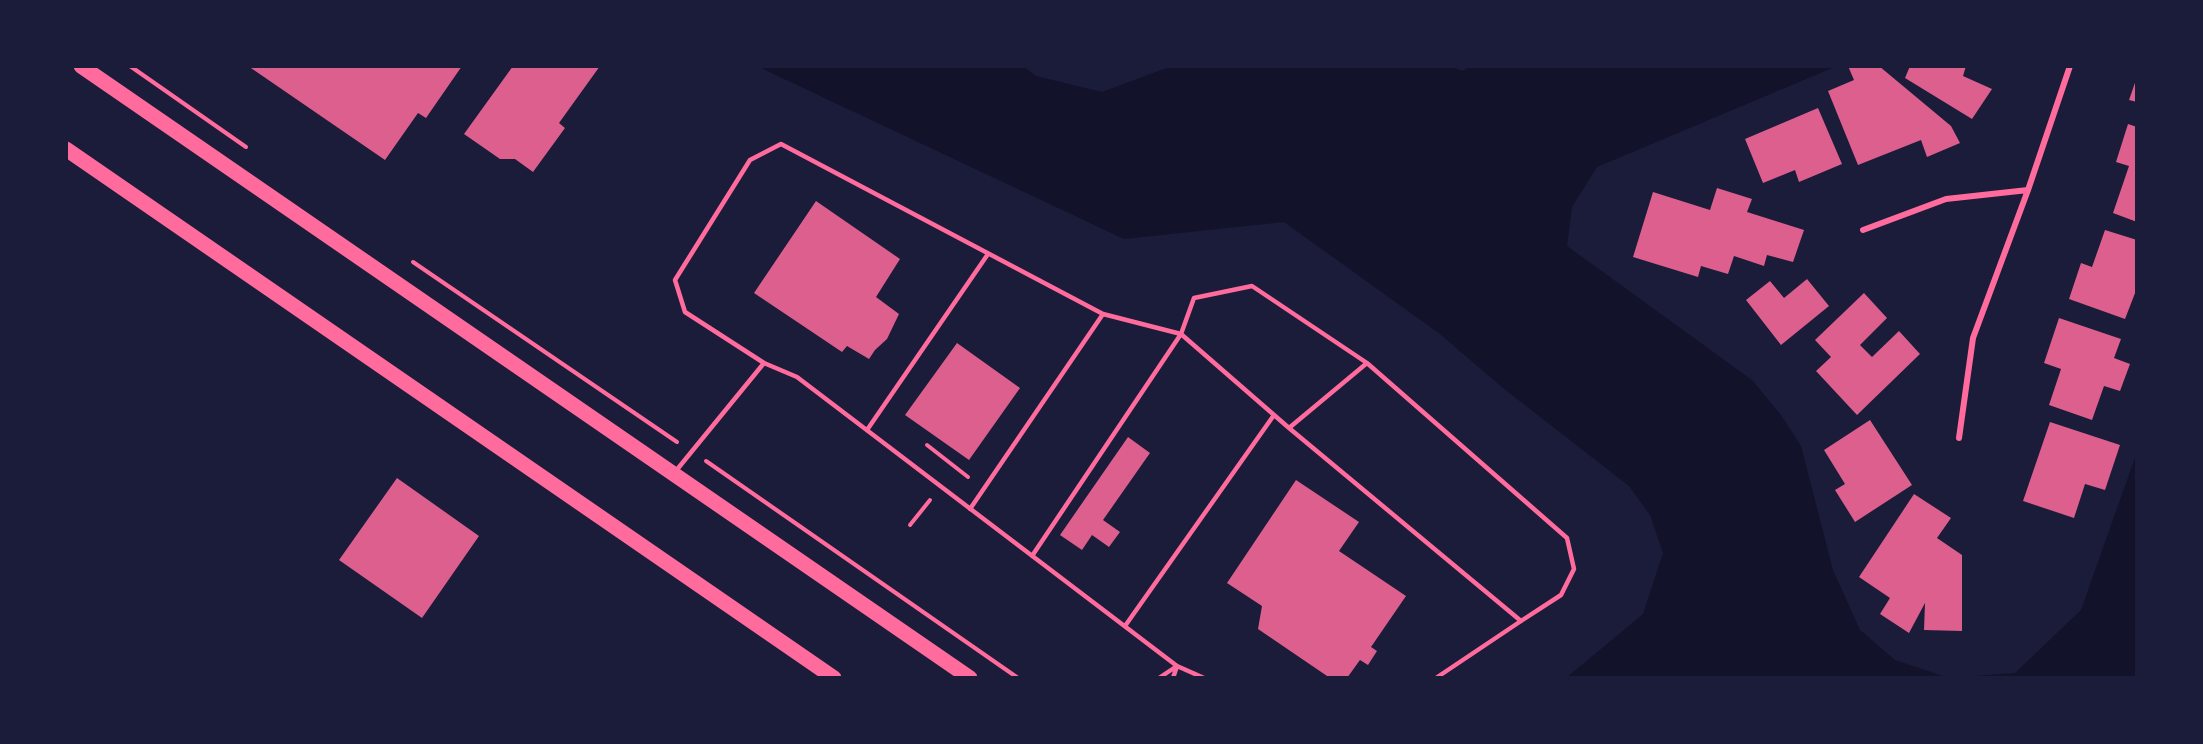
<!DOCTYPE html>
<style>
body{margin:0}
#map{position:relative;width:2203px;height:744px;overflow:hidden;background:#1b1b3a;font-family:"PT Sans",sans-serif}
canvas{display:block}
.frame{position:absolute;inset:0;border:68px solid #1b1b3a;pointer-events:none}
</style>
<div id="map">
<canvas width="2203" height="744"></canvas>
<div class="frame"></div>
</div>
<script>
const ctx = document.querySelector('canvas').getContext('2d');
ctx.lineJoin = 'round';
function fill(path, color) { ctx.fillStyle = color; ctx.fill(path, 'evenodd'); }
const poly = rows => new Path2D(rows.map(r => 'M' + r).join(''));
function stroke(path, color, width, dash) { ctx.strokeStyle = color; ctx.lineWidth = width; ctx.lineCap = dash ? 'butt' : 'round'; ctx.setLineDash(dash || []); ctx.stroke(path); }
fill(poly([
 [762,66,1023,66,1036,76,1102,92,1172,66,1450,66,1462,71,1472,66,1837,66,1597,167,1572,207,1567,246,1752,380,1781,415,1801,446,1833,570,1860,630,1895,660,1949,678,2015,673,2081,610,2137,452,2137,678,1566,678,1643,614,1663,553,1650,515,1629,486,1503,388,1440,334,1284,222,1124,239,763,69]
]), '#12122b');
fill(poly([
 [248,66,462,66,426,118,418,113,385,160],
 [513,66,600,66,559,123,565,128,533,172,515,159,500,159,464,134],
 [1848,66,1879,66,1951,126,1960,143,1927,157,1921,140,1858,165,1828,91,1854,80],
 [1910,66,1966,66,1963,76,1992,89,1972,119,1905,78],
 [2137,77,2137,102,2129,100],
 [1818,108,1842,164,1799,182,1795,170,1763,183,1745,139],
 [2128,124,2137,127,2137,222,2113,213,2129,166,2116,162],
 [1717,188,1752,199,1747,212,1804,230,1793,262,1767,255,1764,266,1734,256,1728,274,1701,266,1698,277,1633,257,1653,192,1710,210],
 [816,201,900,259,876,297,899,314,887,339,875,350,869,359,847,346,842,352,754,293],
 [2105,230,2137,240,2137,288,2125,319,2069,299,2081,263,2092,267],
 [1807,279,1829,306,1781,345,1746,300,1770,281,1784,298],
 [1864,293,1887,318,1860,345,1872,357,1899,331,1920,354,1857,415,1816,371,1831,357,1815,340],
 [2059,318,2121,339,2114,358,2130,364,2120,391,2104,386,2092,420,2049,405,2061,369,2044,363],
 [957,343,1020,388,969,460,905,415],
 [1870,420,1912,485,1855,522,1835,490,1845,484,1824,450],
 [2050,422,2120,445,2105,490,2085,484,2074,518,2023,501],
 [1128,437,1150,453,1103,520,1120,532,1109,547,1092,535,1082,550,1060,535],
 [397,478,479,536,422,618,339,560],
 [1296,480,1359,522,1339,551,1406,596,1371,647,1377,651,1368,665,1360,660,1347,678,1330,678,1258,629,1262,606,1227,583],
 [1914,494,1951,518,1937,538,1962,555,1962,631,1924,630,1925,603,1909,633,1880,614,1890,598,1859,577]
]), '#dd5f8e');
stroke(poly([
 [130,66,246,147],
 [413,262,677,442],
 [927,445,968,477],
 [706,461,1018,678],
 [910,525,930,500]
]), '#ff6b9d', 4);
stroke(poly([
 [764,363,685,312,675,280,750,160,781,144,1103,314,1181,334,1289,428],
 [867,430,988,254],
 [675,472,764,363,797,377,1177,666,1204,678],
 [970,509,1103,314],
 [1032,556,1181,334,1194,298,1252,286,1367,363],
 [1125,626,1274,415],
 [1159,678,1177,666],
 [1173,678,1177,666],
 [1436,678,1521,621,1561,595,1574,569,1567,538,1367,363,1289,428,1521,621]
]), '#ff6b9d', 4.5);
stroke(poly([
 [1863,230,1946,199,2028,190],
 [1959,438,1973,338,2028,190,2070,66]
]), '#ff6b9d', 6);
stroke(poly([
 [81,66,970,678],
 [66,149,834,678]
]), '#ff6b9d', 15);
</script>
